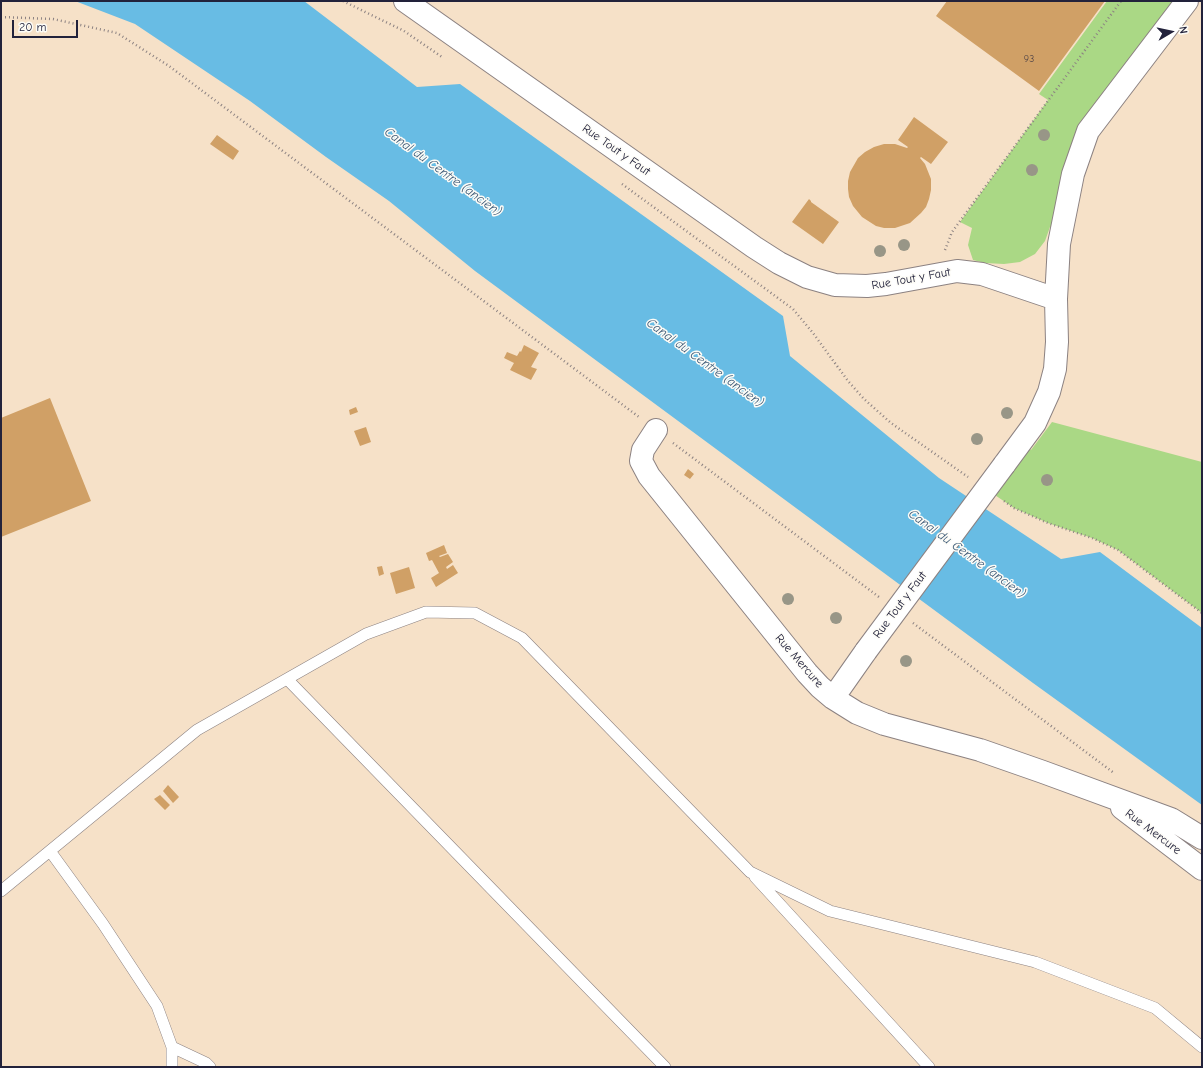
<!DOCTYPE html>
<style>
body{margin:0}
#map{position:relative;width:1203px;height:1068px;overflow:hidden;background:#f6e1c8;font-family:"Comic Neue",sans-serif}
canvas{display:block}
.frame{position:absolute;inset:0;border:2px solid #22223b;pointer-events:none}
.north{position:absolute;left:1151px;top:12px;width:40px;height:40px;-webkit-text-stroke:3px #fdfcf7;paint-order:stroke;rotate:81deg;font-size:11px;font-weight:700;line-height:16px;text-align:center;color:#22223b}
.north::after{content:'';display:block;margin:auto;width:14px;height:18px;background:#22223b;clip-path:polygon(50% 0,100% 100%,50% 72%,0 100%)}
.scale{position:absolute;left:12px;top:20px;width:66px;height:18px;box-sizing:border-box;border:2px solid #22223b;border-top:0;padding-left:5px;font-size:12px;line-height:14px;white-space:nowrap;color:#22223b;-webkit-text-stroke:3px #fdfcf7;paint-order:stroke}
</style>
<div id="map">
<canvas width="1203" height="1068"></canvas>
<div class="frame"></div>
<div class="north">N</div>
<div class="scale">20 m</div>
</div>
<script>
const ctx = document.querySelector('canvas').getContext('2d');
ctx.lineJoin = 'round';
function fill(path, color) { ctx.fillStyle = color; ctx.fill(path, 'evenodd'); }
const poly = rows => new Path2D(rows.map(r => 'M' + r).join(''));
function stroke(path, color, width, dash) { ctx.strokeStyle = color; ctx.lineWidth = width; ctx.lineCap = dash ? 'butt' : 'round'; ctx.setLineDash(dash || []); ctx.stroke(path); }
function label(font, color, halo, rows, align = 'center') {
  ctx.font = font + ' "Comic Neue",sans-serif'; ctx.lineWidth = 3; ctx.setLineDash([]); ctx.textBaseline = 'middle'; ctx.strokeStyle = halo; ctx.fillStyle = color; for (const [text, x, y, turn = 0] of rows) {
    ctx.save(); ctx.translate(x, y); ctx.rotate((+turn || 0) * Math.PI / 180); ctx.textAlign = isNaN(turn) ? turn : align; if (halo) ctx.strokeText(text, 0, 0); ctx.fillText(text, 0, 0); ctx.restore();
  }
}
fill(poly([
 [1107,1,1187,1,1088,131,1062,228,1050,227,1045,241,1035,254,1020,262,1004,264,985,263,973,260,968,245,972,228,960,222,1048,100,1039,94],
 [1052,422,1202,462,1202,613,1118,550,1092,538,1048,523,1014,508,986,489,1022,441,1031,450]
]), '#aad885');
fill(poly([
 [75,1,304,1,417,87,460,84,783,316,790,356,939,478,1061,559,1100,552,1202,628,1202,805,1033,683,475,271,389,201,326,157,250,101,135,24]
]), '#68bce4');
fill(poly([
 [947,1,1105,1,1039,91,936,16],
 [914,117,948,142,931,164,921,157,920,158,925,164,931,179,931,190,929,199,926,207,921,213,910,223,895,228,884,228,876,226,862,217,853,206,849,197,848,189,848,181,850,172,858,158,865,152,874,147,884,144,895,144,907,148,908,147,898,140],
 [217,135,239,151,233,160,210,144],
 [809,199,811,201,811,202,839,222,823,244,792,222],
 [524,345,539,353,531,367,537,369,531,380,510,370,514,363,504,358,507,352,517,356,520,351,521,352],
 [50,398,91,501,1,537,1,418],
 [356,407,358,412,350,415,349,410],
 [366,427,371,442,360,446,354,431],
 [688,469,694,474,690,479,684,475],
 [444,545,447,553,439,556,440,557,448,554,453,562,446,567,447,569,453,565,458,573,436,587,431,578,439,573,432,560,429,561,426,553],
 [382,566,384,574,379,576,377,567],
 [409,567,415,588,396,594,390,573],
 [168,785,179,797,173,803,163,791],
 [160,795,170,805,165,810,154,799]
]), '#d0a066');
const service = poly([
 [287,679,665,1067],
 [50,851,103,924,157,1006,172,1047,172,1067],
 [755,877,929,1067],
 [1,891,197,730,366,634,426,612,475,613,522,638,750,872,830,911,1035,962,1155,1008,1202,1047],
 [172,1047,206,1063,210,1067]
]);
const minor = poly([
 [405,1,754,247,779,263,807,277,835,285,867,286,886,284,957,271,982,274,1056,299],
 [656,430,643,450,641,461,649,476,807,673,820,687,833,698,857,713,884,724,980,750,1043,772,1171,819,1202,838],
 [1004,465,1035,423,1049,392,1055,369,1057,342,1056,299,1059,244,1073,174,1088,131,1187,1],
 [833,698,866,651],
 [1122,808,1202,869]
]);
stroke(service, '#8c8282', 12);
stroke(minor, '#8c8282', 24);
stroke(poly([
 [343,1,404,31,442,57],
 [1,17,53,19,117,33,169,66,639,417],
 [622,184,793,309,813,333,848,381,864,399,891,423,968,477],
 [945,250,952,232,1121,1],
 [673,443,879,597],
 [1004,501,1014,508,1048,523,1092,538,1118,550,1202,613],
 [913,623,1114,773]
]), '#8c8282', 2.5, [1, 3]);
stroke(service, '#fff', 11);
stroke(minor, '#fff', 22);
const minorBridge = poly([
 [866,651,1004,465]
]);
stroke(minorBridge, '#8c8282', 24, []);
stroke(minorBridge, '#fff', 22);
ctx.fillStyle = '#989687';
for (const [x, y] of [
 [1044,135],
 [1032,170],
 [904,245],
 [880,251],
 [1007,413],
 [977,439],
 [1047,480],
 [788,599],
 [836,618],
 [906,661]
]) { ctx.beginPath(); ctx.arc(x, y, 6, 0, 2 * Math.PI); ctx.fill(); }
label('10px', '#4e4246', null, [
 ["93",1029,59]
]);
label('12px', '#22223b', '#fdfcf7', [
 ["Rue Tout y Faut",616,150,35],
 ["Rue Tout y Faut",911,279,-10],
 ["Rue Tout y Faut",900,605,-53],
 ["Rue Mercure",799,661,49],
 ["Rue Mercure",1153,832,37]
]);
label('italic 13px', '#3a5876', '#fdfcf7', [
 ["Canal du Centre (ancien)",443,172,36],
 ["Canal du Centre (ancien)",705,363,36],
 ["Canal du Centre (ancien)",967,554,36]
]);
</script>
